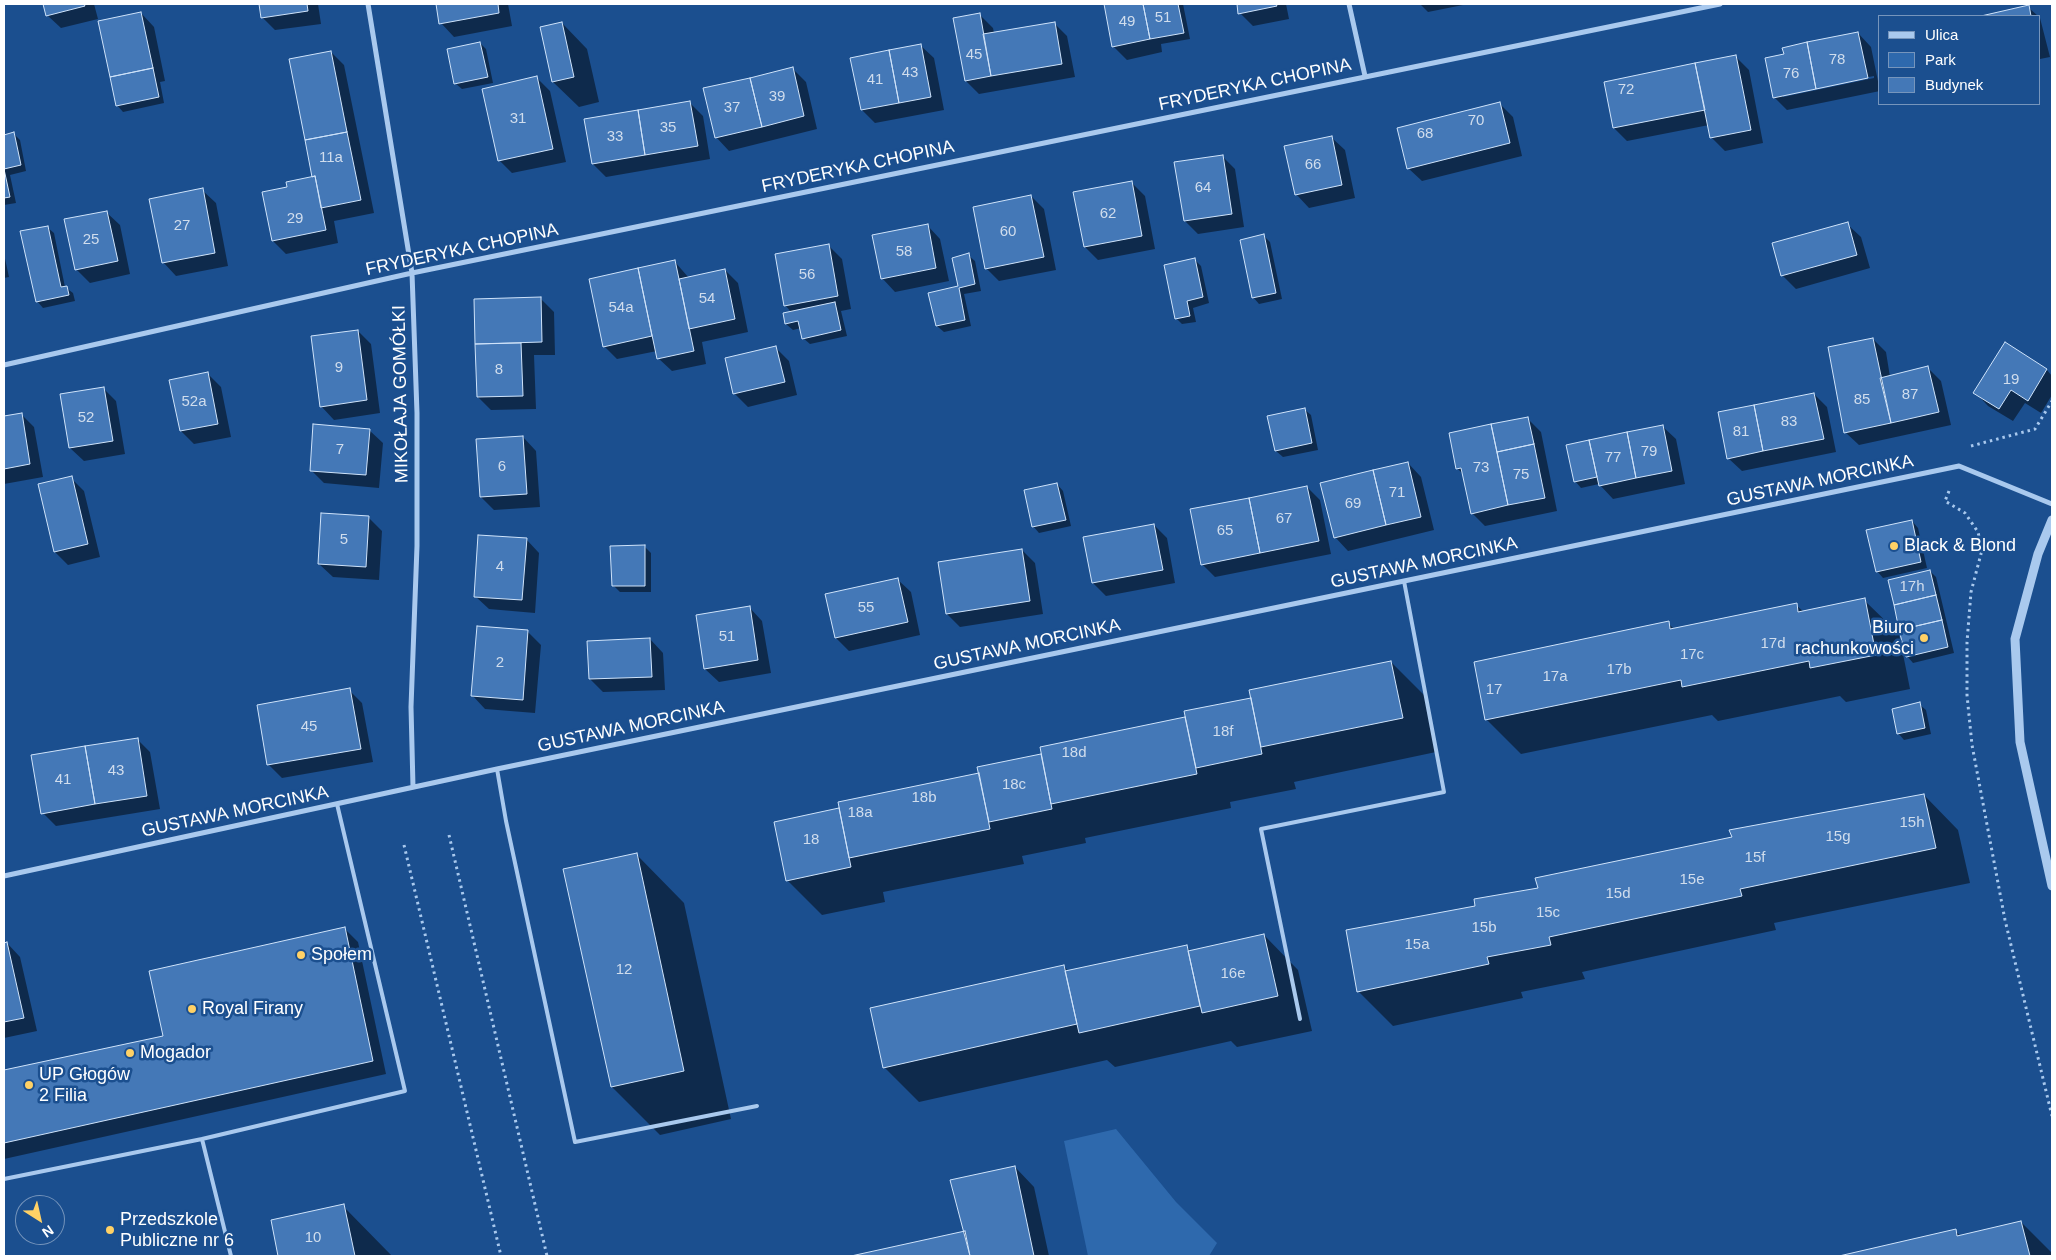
<!DOCTYPE html>
<meta charset="utf-8">
<style>
body{margin:0}
#map{position:relative;width:2056px;height:1260px;overflow:hidden;background:#1b4f8f;font-family:Helvetica,sans-serif}
canvas{display:block}
.frame{position:absolute;inset:0;border:5px solid #fff;pointer-events:none}
.legend{position:absolute;left:1878px;top:15px;width:162px;height:90px;box-sizing:border-box;background:#1b4f8f;border:1px solid #7695bc;margin:0;padding:6px 9px;list-style:none;font-size:15px;color:#fff}
.legend li{display:flex;align-items:center;gap:10px;height:25px}
.legend b{width:25px;border:1px solid #7695bc}
.north{position:absolute;left:15px;top:1195px;width:50px;height:50px;box-sizing:border-box;background:#1b4f8f;border:1px solid #7695bc;border-radius:50%;rotate:145deg;font-size:14px;font-weight:700;line-height:20px;text-align:center;color:#fff}
.north::after{content:'';display:block;margin:auto;width:18px;height:22px;background:#ffd166;clip-path:polygon(50% 0,100% 100%,50% 72%,0 100%)}
</style>
<div id="map">
<canvas width="2056" height="1260"></canvas>
<div class="frame"></div>
<ul class="legend">
<li><b style="height:6px;background:#a9c9ee"></b>Ulica</li>
<li><b style="height:14px;background:#2e69ad"></b>Park</li>
<li><b style="height:14px;background:#4478b7"></b>Budynek</li>
</ul>
<div class="north">N</div>
</div>
<script>
const ctx = document.querySelector('canvas').getContext('2d');
ctx.lineJoin = 'round';
function fill(path, color) { ctx.fillStyle = color; ctx.fill(path, 'evenodd'); }
const poly = rows => new Path2D(rows.map(r => 'M' + r).join(''));
function stroke(path, color, width, dash) { ctx.strokeStyle = color; ctx.lineWidth = width; ctx.lineCap = dash ? 'butt' : 'round'; ctx.setLineDash(dash || []); ctx.stroke(path); }
function label(font, color, halo, rows, align = 'center') {
  ctx.font = font + ' Helvetica,sans-serif'; ctx.lineWidth = 5; ctx.setLineDash([]); ctx.textBaseline = 'middle'; ctx.strokeStyle = halo; ctx.fillStyle = color; for (const [text, x, y, turn = 0] of rows) {
    ctx.save(); ctx.translate(x, y); ctx.rotate((+turn || 0) * Math.PI / 180); ctx.textAlign = isNaN(turn) ? turn : align; if (halo) ctx.strokeText(text, 0, 0); ctx.fillText(text, 0, 0); ctx.restore();
  }
}
fill(poly([
 [1116,1129,1176,1202,1217,1243,1209,1256,1088,1256,1064,1141]
]), '#2e69ad');
fill(poly([
 [45,4,94,4,98,19,61,28,47,15],
 [260,4,318,4,321,24,275,30,262,17],
 [437,4,508,4,512,26,454,37,441,23],
 [1112,4,1183,4,1190,39,1161,44,1162,52,1127,60,1113,46,1106,5],
 [1238,4,1286,4,1289,19,1253,26,1240,13],
 [1420,4,1468,4,1428,12],
 [2028,7,2038,16,1987,16],
 [141,13,154,27,165,81,160,82,164,103,123,112,117,105],
 [980,15,993,28,994,33,1054,23,1067,36,1075,77,979,94,966,81,954,19],
 [2040,18,2050,57,2040,59],
 [562,23,587,49,599,102,579,107,553,82],
 [1858,33,1871,47,1880,91,1787,110,1774,97,1785,55],
 [1874,76,1874,78,1783,97,1783,94],
 [480,43,486,49,493,83,462,89,455,83],
 [920,45,934,58,944,110,875,123,862,110],
 [331,52,344,65,374,213,334,221,338,243,286,254,273,241,289,188,314,178],
 [1735,56,1749,70,1763,143,1725,151,1711,137,1709,125,1627,141,1614,128],
 [793,69,806,82,817,129,729,151,716,137],
 [537,78,550,91,566,162,512,173,499,160],
 [690,103,703,116,710,159,606,177,593,164],
 [1500,104,1513,117,1522,156,1422,181,1408,168],
 [14,134,20,140,26,171,10,175,16,203,4,205,4,136],
 [1331,137,1345,150,1355,198,1309,208,1296,194],
 [1222,156,1235,169,1244,227,1198,234,1185,221],
 [1131,182,1145,196,1155,249,1098,260,1085,247],
 [202,190,216,203,228,266,176,276,163,262],
 [1031,196,1044,209,1056,270,999,281,986,268],
 [106,212,120,225,130,274,90,283,76,269],
 [1847,224,1861,237,1870,268,1796,289,1782,275],
 [927,225,940,239,949,281,895,292,882,278],
 [47,227,54,233,65,287,73,293,75,301,43,308,37,301],
 [1264,236,1270,242,1282,299,1259,304,1253,297],
 [829,246,842,259,851,309,841,311,847,336,810,344,803,338,801,328,793,330,786,324,792,313,785,305],
 [4,254,9,277,4,278],
 [968,255,975,261,981,291,964,294,971,326,944,332,937,326,930,294,960,287],
 [1194,259,1201,266,1209,303,1193,308,1196,322,1182,324,1176,318],
 [675,262,689,278,725,270,738,283,748,332,702,342,706,364,672,371,658,358,657,351,617,359,604,346,590,280],
 [541,299,554,312,555,355,534,355,536,409,491,410,478,397,475,300],
 [358,331,371,344,380,413,334,420,321,406],
 [1873,339,1886,352,1890,377,1928,368,1941,381,1951,425,1859,445,1845,432],
 [2005,344,2047,370,2052,376,2052,395,2041,413,2025,403,2013,421,1988,406,1975,392],
 [776,348,789,361,797,395,748,407,735,394],
 [208,374,221,387,231,437,194,444,181,431],
 [103,388,116,401,125,454,84,461,70,448],
 [1814,394,1827,407,1836,452,1742,471,1728,458],
 [1304,409,1311,415,1318,450,1283,457,1276,451,1269,417],
 [21,414,34,427,43,477,4,484,4,417],
 [1528,419,1541,432,1557,511,1485,526,1472,513,1464,475,1457,468,1450,434],
 [1662,426,1676,439,1685,484,1613,499,1599,484,1581,488,1575,481,1568,446],
 [369,430,383,443,379,488,324,483,311,470],
 [523,437,536,451,540,507,494,510,481,497],
 [1408,463,1421,477,1434,530,1348,551,1335,537],
 [71,478,84,491,100,557,68,565,55,552],
 [1057,484,1063,491,1071,526,1039,533,1033,526],
 [1307,487,1320,500,1331,554,1215,577,1202,564],
 [369,518,382,531,379,580,333,577,319,564],
 [1912,521,1918,528,1927,568,1883,578,1877,571],
 [1154,525,1167,538,1175,583,1106,596,1093,583],
 [526,539,539,553,535,613,489,609,475,596],
 [644,546,651,553,651,592,620,592,613,585],
 [1022,550,1035,563,1043,614,960,627,947,614],
 [1930,571,1936,577,1954,653,1913,663,1907,656],
 [897,579,911,592,920,635,849,651,836,638],
 [1864,600,1899,634,1910,689,1846,702,1840,696,1718,721,1712,715,1521,754,1486,719,1668,623,1675,630,1796,605,1804,612],
 [749,607,762,621,771,673,719,682,705,669],
 [528,632,541,645,535,713,485,709,472,695],
 [650,639,663,653,665,690,603,692,590,679],
 [1391,662,1425,696,1436,752,1294,782,1296,789,1230,802,1231,808,1085,838,1086,843,1022,856,1024,864,883,892,885,902,822,915,787,880,775,823,840,809,980,774,979,768,1042,755,1041,748,1187,718,1252,699],
 [349,690,362,703,373,762,282,778,269,765],
 [1919,704,1926,710,1931,734,1904,740,1898,733],
 [137,739,150,752,160,809,56,826,43,813],
 [1924,795,1958,830,1970,883,1774,923,1776,930,1582,972,1585,979,1521,992,1523,998,1393,1026,1358,991,1540,888,1733,838],
 [636,854,684,903,731,1119,660,1135,612,1087,565,870],
 [345,929,358,942,386,1074,4,1159,4,1072,164,1037],
 [1264,935,1298,970,1312,1031,1237,1047,1231,1041,1115,1067,1107,1060,919,1102,884,1067,1064,966,1069,972,1186,946,1192,952],
 [7,943,20,957,37,1031,4,1038,4,944],
 [1015,1167,1034,1187,1049,1256,857,1256,966,1232],
 [343,1206,392,1256,280,1256,272,1221],
 [2021,1222,2052,1253,2052,1256,1844,1256,1955,1231,1961,1236]
]), '#0007');
const building = poly([
 [43,4,84,4,85,6,46,16,43,4],
 [259,4,307,4,308,11,261,18,259,4],
 [436,4,498,4,499,13,439,24,436,4],
 [1104,4,1143,4,1150,39,1112,47,1104,4],
 [1143,4,1178,4,1184,33,1150,39,1143,4],
 [1237,4,1276,4,1277,6,1238,14,1237,4],
 [2029,5,2031,16,1981,16,2029,5],
 [141,12,153,68,110,77,98,21,141,12],
 [980,13,991,76,965,81,953,18,980,13],
 [562,22,574,77,552,82,540,27,562,22],
 [1055,22,1062,64,991,76,983,34,1055,22],
 [1858,32,1868,78,1816,89,1807,42,1858,32],
 [480,42,488,77,454,84,447,49,480,42],
 [1807,42,1816,89,1773,98,1765,58,1784,54,1782,48,1807,42],
 [921,44,931,97,899,103,889,50,921,44],
 [889,50,899,103,861,110,850,58,889,50],
 [331,51,347,132,305,140,289,59,331,51],
 [1736,55,1751,130,1710,138,1695,63,1736,55],
 [1695,63,1705,110,1613,128,1604,82,1695,63],
 [793,67,804,116,762,127,750,78,793,67],
 [153,68,159,97,116,106,110,77,153,68],
 [537,76,553,149,498,161,482,89,537,76],
 [750,78,762,127,715,138,703,88,750,78],
 [690,101,698,146,645,155,638,110,690,101],
 [1500,102,1510,143,1407,169,1397,128,1500,102],
 [638,110,645,155,592,164,584,119,638,110],
 [14,132,21,165,4,169,4,135,14,132],
 [347,132,361,200,321,208,315,176,312,177,305,140,347,132],
 [1332,136,1342,185,1295,195,1284,146,1332,136],
 [1223,155,1232,214,1184,221,1174,162,1223,155],
 [4,169,10,197,4,198,4,169],
 [315,176,326,230,272,241,262,192,287,187,286,182,315,176],
 [1132,181,1142,236,1084,247,1073,192,1132,181],
 [203,188,215,253,162,263,149,199,203,188],
 [1031,195,1044,257,985,269,973,207,1031,195],
 [107,211,118,261,75,270,64,219,107,211],
 [1848,222,1857,255,1781,276,1772,243,1848,222],
 [928,224,936,268,881,279,872,235,928,224],
 [48,226,61,287,67,286,69,295,36,302,20,231,48,226],
 [1264,234,1276,293,1252,298,1240,240,1264,234],
 [829,244,838,296,784,306,775,254,829,244],
 [969,253,975,284,959,288,965,320,936,326,928,293,958,286,952,258,969,253],
 [1195,258,1203,297,1187,301,1190,316,1175,319,1164,265,1195,258],
 [675,260,694,351,657,359,638,268,675,260],
 [638,268,652,336,603,347,589,279,638,268],
 [725,269,735,319,689,329,679,279,725,269],
 [541,297,542,342,475,344,474,299,541,297],
 [835,302,841,330,802,339,798,321,785,324,783,313,835,302],
 [358,330,367,400,320,407,311,336,358,330],
 [1873,338,1891,423,1844,433,1828,347,1873,338],
 [2005,342,2047,369,2028,401,2011,390,1999,409,1973,393,2005,342],
 [521,343,523,396,477,397,475,344,521,343],
 [776,346,785,382,733,394,725,358,776,346],
 [1928,366,1939,412,1891,423,1880,378,1928,366],
 [208,372,218,424,180,431,169,380,208,372],
 [104,387,113,441,69,448,60,394,104,387],
 [1814,393,1824,439,1763,451,1754,405,1814,393],
 [1754,405,1763,451,1727,459,1718,412,1754,405],
 [1305,408,1312,443,1275,451,1267,416,1305,408],
 [22,413,30,464,4,469,4,416,22,413],
 [1528,417,1534,444,1497,452,1491,424,1528,417],
 [313,424,370,429,366,475,310,471,313,424],
 [1491,424,1508,505,1471,514,1461,468,1456,469,1449,433,1491,424],
 [1663,425,1672,471,1636,478,1627,432,1663,425],
 [1627,432,1636,478,1599,486,1589,440,1627,432],
 [523,436,527,494,480,497,476,439,523,436],
 [1589,440,1597,477,1574,482,1566,445,1589,440],
 [1534,444,1545,498,1508,505,1497,452,1534,444],
 [1408,462,1421,517,1386,525,1373,470,1408,462],
 [1373,470,1386,525,1334,538,1320,483,1373,470],
 [72,476,88,544,54,552,38,484,72,476],
 [1057,483,1066,520,1032,527,1024,490,1057,483],
 [1307,486,1319,541,1260,553,1249,498,1307,486],
 [1249,498,1260,553,1201,565,1190,509,1249,498],
 [321,513,369,516,366,567,318,564,321,513],
 [1912,520,1921,562,1876,572,1866,530,1912,520],
 [1154,524,1163,570,1092,583,1083,537,1154,524],
 [478,535,527,538,522,600,474,597,478,535],
 [645,545,645,586,612,586,610,546,645,545],
 [1022,549,1030,601,946,614,938,562,1022,549],
 [1930,570,1936,595,1894,605,1888,580,1930,570],
 [898,578,908,622,835,638,825,594,898,578],
 [1936,595,1942,620,1899,630,1894,605,1936,595],
 [1865,598,1876,655,1810,668,1809,661,1682,687,1681,680,1485,720,1474,662,1669,621,1670,629,1797,603,1798,612,1865,598],
 [750,606,758,660,704,669,696,615,750,606],
 [1942,620,1948,647,1906,657,1899,630,1942,620],
 [477,626,528,630,523,700,471,696,477,626],
 [650,638,652,677,589,679,587,641,650,638],
 [1391,661,1403,718,1261,747,1249,690,1391,661],
 [350,688,361,749,267,765,257,705,350,688],
 [1251,698,1262,754,1196,768,1184,711,1251,698],
 [1920,702,1925,728,1897,734,1892,709,1920,702],
 [1185,717,1197,774,1051,804,1040,747,1185,717],
 [138,738,147,796,95,804,85,746,138,738],
 [85,746,95,804,41,814,31,755,85,746],
 [1041,754,1052,809,989,822,977,767,1041,754],
 [979,773,990,829,849,858,838,802,979,773],
 [1924,794,1936,848,1740,889,1742,896,1549,937,1551,945,1487,957,1489,964,1357,992,1346,930,1475,906,1474,899,1538,888,1535,878,1732,837,1729,830,1924,794],
 [839,808,851,867,786,881,774,822,839,808],
 [637,853,684,1071,611,1087,563,869,637,853],
 [345,927,373,1061,4,1143,4,1070,163,1036,149,971,345,927],
 [1264,934,1278,996,1202,1013,1188,951,1264,934],
 [7,942,24,1018,4,1022,4,943,7,942],
 [1187,945,1200,1006,1079,1033,1065,971,1187,945],
 [1064,965,1077,1024,883,1068,870,1008,1064,965],
 [1015,1166,1034,1256,970,1256,950,1180,1015,1166],
 [344,1204,355,1256,278,1256,271,1220,344,1204],
 [2021,1221,2030,1256,1839,1256,1956,1229,1957,1236,2021,1221],
 [965,1231,970,1256,851,1256,965,1231]
]);
fill(building, '#4478b7');
stroke(building, '#cfe3fa', 1);
stroke(poly([
 [1971,446,2035,429,2052,401],
 [1949,491,1945,501,1965,513,1978,532,1982,550,1971,592,1967,642,1967,695,1972,745,2005,920,2052,1116],
 [449,835,547,1256],
 [404,845,501,1256]
]), '#a9c9ee', 3, [2.5, 4]);
stroke(poly([
 [497,769,506,821,575,1142,757,1106],
 [1300,1019,1261,829,1444,792,1404,581],
 [202,1139,231,1256],
 [4,1179,202,1139,405,1091,337,804]
]), '#a9c9ee', 4);
stroke(poly([
 [368,4,412,273,417,413,417,546,411,707,413,787],
 [1349,4,1365,76],
 [4,365,412,273,1720,4],
 [4,876,497,769,1959,466,2052,504]
]), '#a9c9ee', 5);
stroke(poly([
 [2052,520,2038,554,2015,639,2020,742,2052,886]
]), '#a9c9ee', 9);
for (const [x, y, r, color] of [
 [1894,546,5,"#ffd166"],
 [1924,638,5,"#ffd166"],
 [301,955,5,"#ffd166"],
 [192,1009,5,"#ffd166"],
 [130,1053,5,"#ffd166"],
 [29,1085,5,"#ffd166"],
 [110,1230,5,"#ffd166"]
]) { const dot = new Path2D(); dot.arc(x, y, r, 0, 2 * Math.PI); ctx.fillStyle = color; ctx.fill(dot); stroke(dot, '#1b4f8f', 2); }
label('15px', '#d0dded', null, [
 ["51",1163,18],
 ["49",1127,22],
 ["45",974,55],
 ["78",1837,60],
 ["43",910,73],
 ["76",1791,74],
 ["41",875,80],
 ["72",1626,90],
 ["39",777,97],
 ["37",732,108],
 ["31",518,119],
 ["70",1476,121],
 ["35",668,128],
 ["68",1425,134],
 ["33",615,137],
 ["11a",331,158],
 ["66",1313,165],
 ["64",1203,188],
 ["62",1108,214],
 ["29",295,219],
 ["27",182,226],
 ["60",1008,232],
 ["25",91,240],
 ["58",904,252],
 ["56",807,275],
 ["54",707,299],
 ["54a",621,308],
 ["9",339,368],
 ["8",499,370],
 ["19",2011,380],
 ["87",1910,395],
 ["85",1862,400],
 ["52a",194,402],
 ["52",86,418],
 ["83",1789,422],
 ["81",1741,432],
 ["7",340,450],
 ["79",1649,452],
 ["77",1613,458],
 ["6",502,467],
 ["73",1481,468],
 ["75",1521,475],
 ["71",1397,493],
 ["69",1353,504],
 ["67",1284,519],
 ["65",1225,531],
 ["5",344,540],
 ["4",500,567],
 ["17h",1912,587],
 ["55",866,608],
 ["51",727,637],
 ["17d",1773,644],
 ["17c",1692,655],
 ["2",500,663],
 ["17b",1619,670],
 ["17a",1555,677],
 ["17",1494,690],
 ["45",309,727],
 ["18f",1223,732],
 ["18d",1074,753],
 ["43",116,771],
 ["41",63,780],
 ["18c",1014,785],
 ["18b",924,798],
 ["18a",860,813],
 ["15h",1912,823],
 ["15g",1838,837],
 ["18",811,840],
 ["15f",1755,858],
 ["15e",1692,880],
 ["15d",1618,894],
 ["15c",1548,913],
 ["15b",1484,928],
 ["15a",1417,945],
 ["12",624,970],
 ["16e",1233,974],
 ["10",313,1238]
]);
label('18px', '#fff', '#1b4f8f', [
 ["FRYDERYKA CHOPINA",1255,85,-12],
 ["FRYDERYKA CHOPINA",858,167,-12],
 ["FRYDERYKA CHOPINA",462,250,-12],
 ["MIKOŁAJA GOMÓŁKI",401,394,-91],
 ["GUSTAWA MORCINKA",1820,481,-12],
 ["GUSTAWA MORCINKA",1424,563,-12],
 ["GUSTAWA MORCINKA",1027,645,-12],
 ["GUSTAWA MORCINKA",631,727,-12],
 ["GUSTAWA MORCINKA",235,812,-12]
]);
label('18px', '#fff', '#1b4f8f', [
 ["Black & Blond",1904,546],
 ["Biuro",1914,628,"right"],
 ["rachunkowości",1914,649,"right"],
 ["Społem",311,955],
 ["Royal Firany",202,1009],
 ["Mogador",140,1053],
 ["UP Głogów",39,1075],
 ["2 Filia",39,1096],
 ["Przedszkole",120,1220],
 ["Publiczne nr 6",120,1241]
], 'left');
</script>
